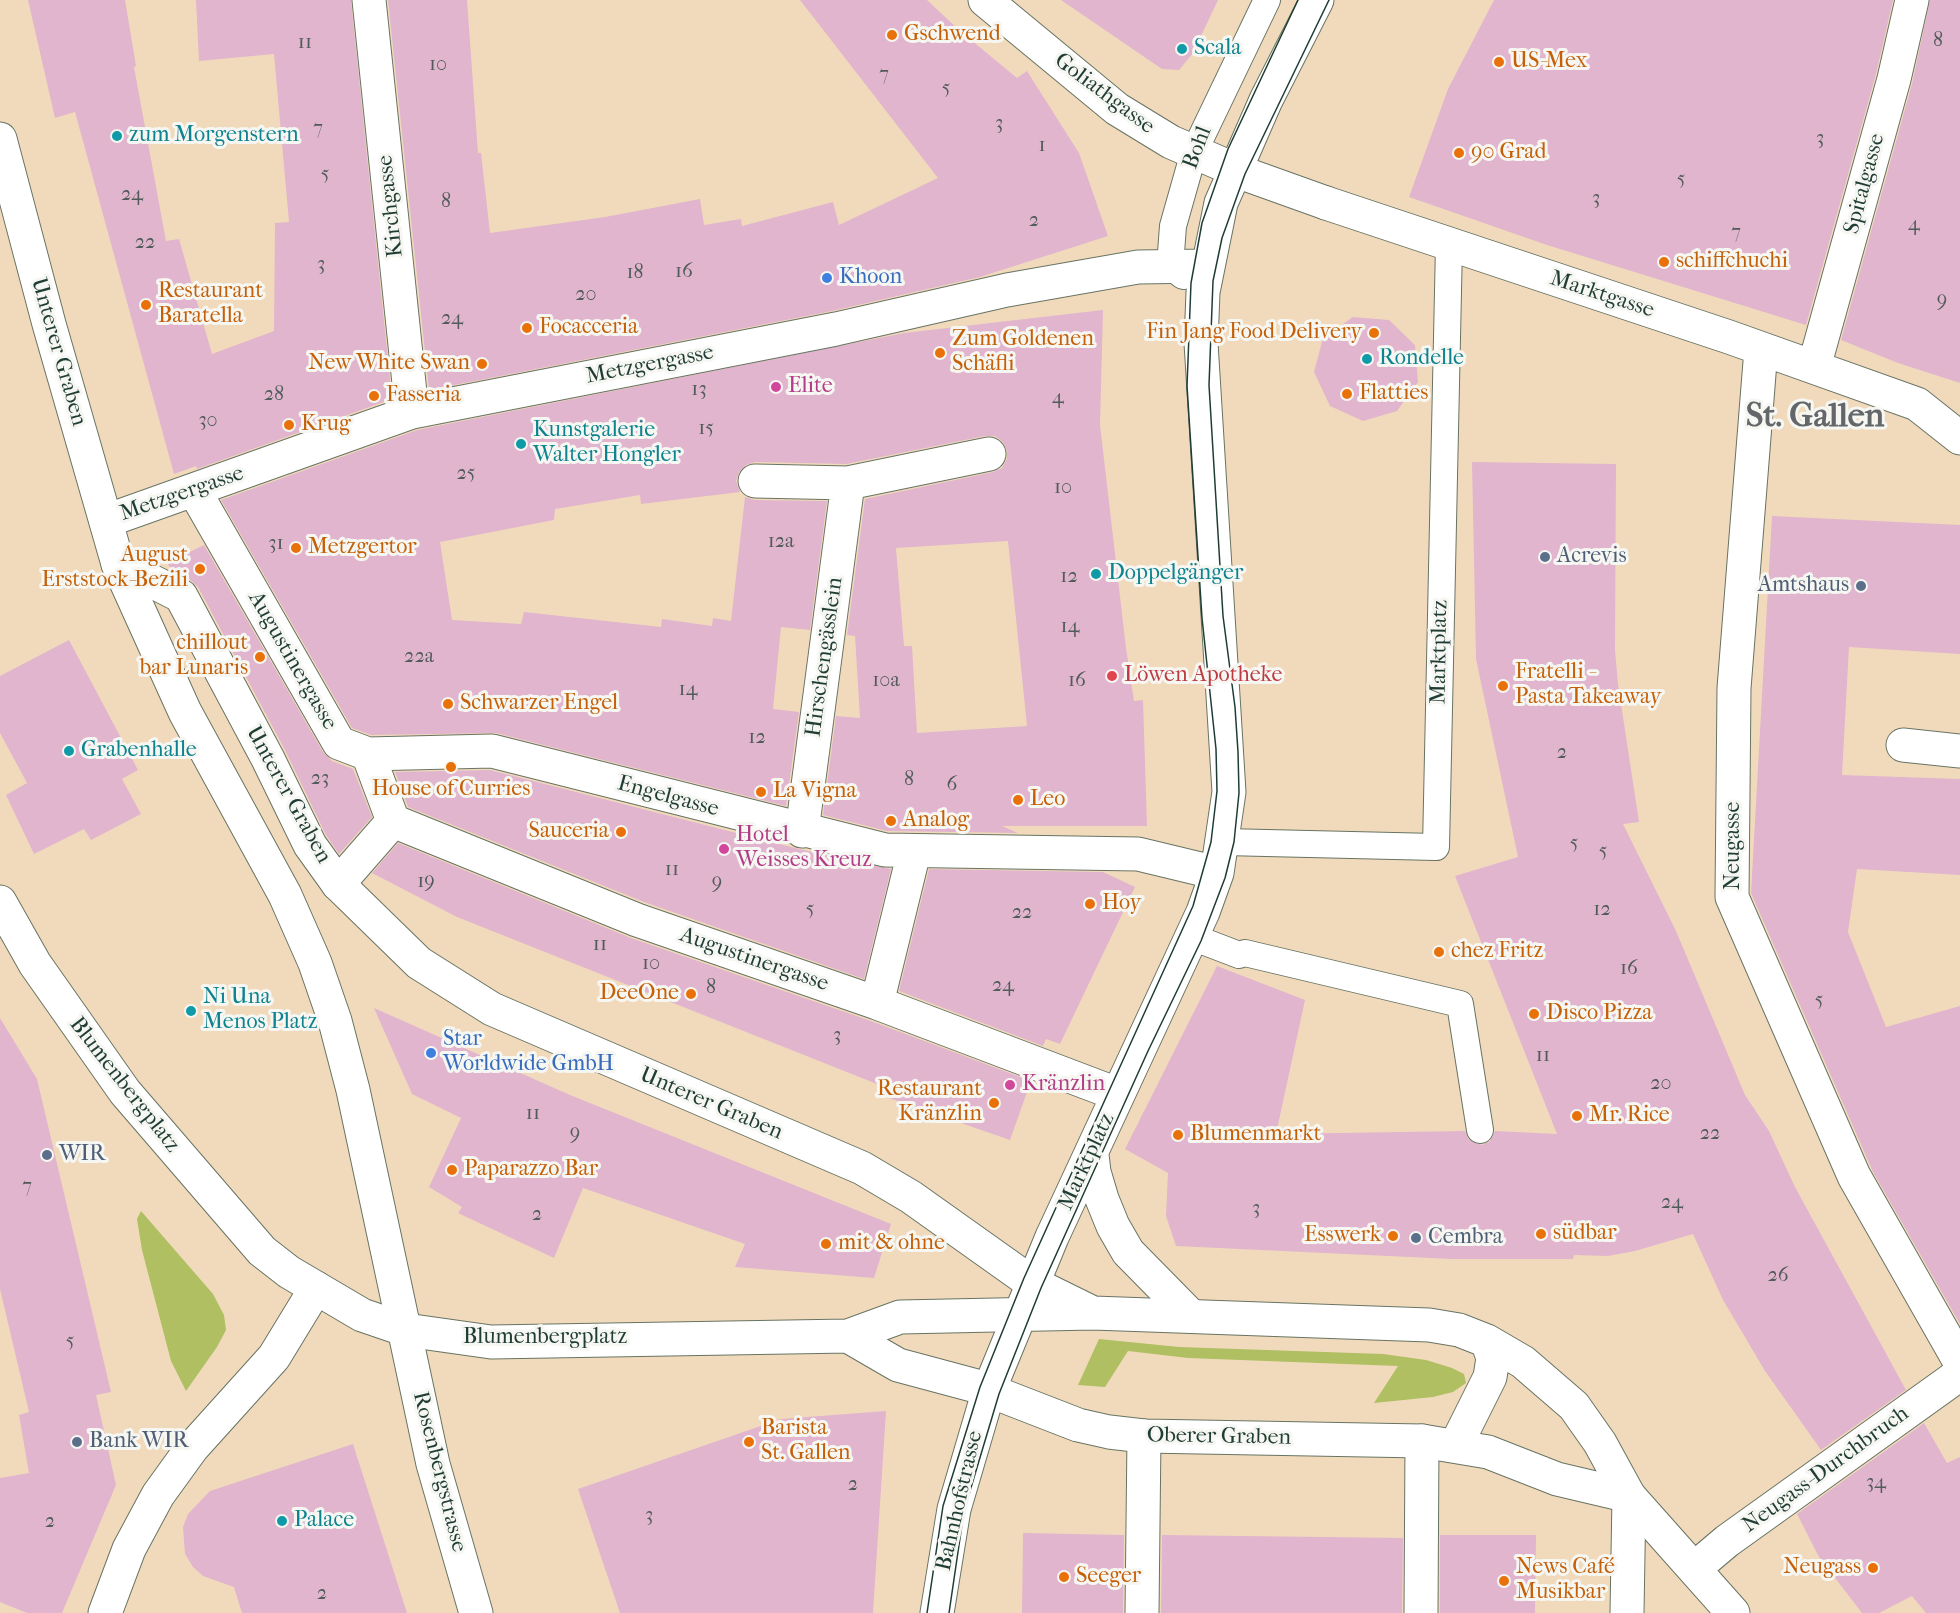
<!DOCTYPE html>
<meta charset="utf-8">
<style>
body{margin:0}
canvas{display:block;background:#f1dabb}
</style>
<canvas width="1960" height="1613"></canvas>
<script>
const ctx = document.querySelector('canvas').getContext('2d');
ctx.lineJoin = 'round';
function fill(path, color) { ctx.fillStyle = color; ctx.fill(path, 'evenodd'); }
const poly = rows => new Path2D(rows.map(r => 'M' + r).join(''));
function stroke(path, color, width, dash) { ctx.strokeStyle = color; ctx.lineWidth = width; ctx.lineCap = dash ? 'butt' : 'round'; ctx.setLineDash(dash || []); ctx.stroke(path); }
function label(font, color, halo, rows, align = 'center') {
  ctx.font = font + ' "IM FELL French Canon",serif'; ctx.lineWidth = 6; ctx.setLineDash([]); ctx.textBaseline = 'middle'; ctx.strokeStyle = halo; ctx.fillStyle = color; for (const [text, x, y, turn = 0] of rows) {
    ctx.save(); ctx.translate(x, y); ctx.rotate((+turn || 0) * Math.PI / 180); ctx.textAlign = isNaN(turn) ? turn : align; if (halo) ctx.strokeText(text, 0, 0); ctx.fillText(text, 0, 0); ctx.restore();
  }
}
fill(poly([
 [141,1211,213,1294,224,1315,226,1330,217,1347,186,1391,171,1361,142,1250,137,1219],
 [1099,1339,1179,1347,1383,1354,1426,1360,1452,1368,1464,1374,1466,1383,1453,1392,1433,1397,1374,1403,1398,1366,1188,1358,1128,1351,1105,1387,1078,1385]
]), '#afbf62');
fill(poly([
 [28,0,125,0,136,66,134,67,166,241,179,239,212,354,274,331,275,223,289,222,274,54,199,61,196,0,351,0,392,399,197,469,196,466,174,474,75,112,55,118],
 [388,0,467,0,478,153,481,153,490,233,605,217,700,199,704,225,741,219,742,226,833,202,839,225,938,178,800,0,927,0,959,30,1017,78,1027,71,1079,153,1108,236,980,277,832,311,429,390],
 [1061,0,1218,0,1193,53,1179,70,1162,69],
 [1494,0,1893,0,1876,74,1806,325,1547,245,1409,197,1448,89],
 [1930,0,1960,0,1960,383,1898,363,1841,340,1912,84],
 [1103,310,1100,425,1126,648,1134,701,1143,700,1147,826,1002,826,1018,833,887,831,823,815,836,716,860,718,855,636,847,635,865,499,993,472,1002,468,1007,459,1007,451,1003,442,995,436,985,436,846,464,755,462,746,465,739,472,736,481,740,492,641,504,640,495,598,502,555,509,554,520,440,542,452,620,521,624,524,612,661,627,662,619,712,626,713,618,731,621,745,497,755,500,827,501,810,630,781,627,773,709,799,712,786,806,496,733,371,735,352,728,221,500,417,430,904,333],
 [1008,541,1027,726,917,733,912,646,904,646,896,548],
 [1353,317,1389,320,1415,345,1418,382,1397,411,1363,421,1330,406,1314,372,1323,338],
 [1472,462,1616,464,1615,650,1618,684,1639,822,1623,824,1676,931,1745,1095,1769,1131,1795,1187,1906,1390,1821,1450,1765,1371,1723,1300,1693,1234,1635,1251,1608,1256,1574,1255,1573,1259,1452,1259,1176,1246,1166,1216,1168,1173,1125,1149,1217,966,1305,1000,1276,1134,1465,1131,1469,1140,1482,1145,1490,1141,1495,1131,1557,1134,1455,876,1518,857,1476,659],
 [1772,516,1960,525,1960,654,1849,647,1842,775,1960,779,1960,875,1857,869,1848,932,1886,1027,1960,1006,1960,1324,1873,1172,1751,893],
 [204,545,323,752,332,761,353,769,372,817,339,854,326,835,285,750,198,587,189,579,172,570,167,563],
 [69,640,138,770,122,779,141,814,91,840,84,829,34,854,6,795,27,783,0,733,0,676],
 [490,770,799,849,891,869,864,979,644,902,408,807,395,772],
 [398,843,631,938,871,1021,1031,1081,1010,1140,889,1098,892,1090,457,917,372,873],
 [929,869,1103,872,1135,887,1060,1044,1046,1039,1043,1046,899,991],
 [374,1008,570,1095,891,1224,874,1278,735,1267,745,1244,583,1188,554,1258,458,1213,462,1207,429,1187,461,1118,412,1094],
 [0,1018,37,1079,111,1392,96,1395,116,1485,62,1613,27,1613,0,1602,0,1478,29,1473,19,1415,29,1412,0,1289],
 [886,1411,873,1613,620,1613,578,1489,781,1419],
 [1924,1423,1947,1463,1960,1457,1960,1613,1926,1613,1912,1596,1879,1613,1862,1613,1819,1557,1797,1514],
 [353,1444,407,1613,242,1613,234,1587,203,1576,193,1567,185,1554,183,1527,188,1514,210,1491],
 [1023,1533,1124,1535,1123,1613,1022,1613],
 [1162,1535,1403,1538,1402,1613,1161,1613],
 [1440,1535,1536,1535,1535,1613,1440,1613]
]), '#e1b5ce');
const service = poly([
 [1183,276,1170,266,1173,226,1194,152,1267,0],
 [1224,842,1436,847,1449,245],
 [1192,937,1239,955,1245,953,1460,1004,1480,1130]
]);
const pedestrian = poly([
 [1326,203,1729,337,1917,404,1960,438],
 [1761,349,1734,688,1732,897,1854,1176,1960,1362],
 [1814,367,1894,79,1912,0],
 [1903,745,1960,751],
 [1695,1568,1727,1541,1960,1374]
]);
const minor = poly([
 [369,0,412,412],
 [985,0,1117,109,1171,142,1245,174,1326,203],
 [755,481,848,483,802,831],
 [848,483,989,454],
 [194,490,339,743,368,754,393,821,637,920,877,1003,1117,1094],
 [106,521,412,412,836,329,1007,290,1138,267,1207,266],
 [368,754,492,751,885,850,1138,854,1217,873],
 [338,884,393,821],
 [877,1003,914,852],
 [1092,1155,1094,1172,1102,1199,1113,1226,1128,1252,1191,1316],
 [105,1613,129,1549,158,1495,192,1448,274,1357,316,1288],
 [937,1613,954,1509,989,1390,1052,1237,1203,912,1217,873,1229,792,1201,343,1203,292,1221,203,1266,100,1317,0],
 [1142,1613,1144,1436],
 [1421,1613,1422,1441],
 [1627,1613,1629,1496]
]);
const tertiary = poly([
 [0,902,35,964,125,1092,262,1251,289,1272,362,1315,406,1330]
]);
const secondary = poly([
 [118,564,181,596,268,759,310,845,338,884,419,963,492,1009,862,1168,911,1197,1032,1283,1093,1313],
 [406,1330,491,1342,848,1336,898,1365,980,1387,1078,1425,1109,1432,1144,1436,1422,1441,1488,1452,1557,1479,1629,1496],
 [848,1336,900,1317,1093,1313,1429,1325,1459,1330,1487,1341,1523,1362,1574,1406,1600,1443,1629,1496,1733,1613],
 [1456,1445,1490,1377,1493,1358,1487,1341]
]);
const primary = poly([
 [0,139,49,324,118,564,185,712,285,895,315,963,335,1021,353,1090,433,1464,476,1613]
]);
stroke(service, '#687463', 28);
stroke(pedestrian, '#687463', 35);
stroke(minor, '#687463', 35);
stroke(tertiary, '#687463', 35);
stroke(secondary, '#687463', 35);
stroke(primary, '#687463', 35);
stroke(service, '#fff', 26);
stroke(pedestrian, '#fff', 33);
stroke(minor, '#fff', 33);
stroke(tertiary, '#fff', 33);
stroke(secondary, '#fff', 33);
stroke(primary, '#fff', 33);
stroke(poly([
 [927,1613,943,1506,980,1387,1024,1278,1193,906,1211,842,1217,791,1216,749,1202,618,1187,386,1191,283,1202,223,1228,149,1298,0],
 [949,1613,964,1511,999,1394,1041,1288,1148,1051,1201,941,1225,878,1234,842,1239,793,1238,752,1235,707,1223,616,1209,385,1213,281,1222,238,1245,174,1329,0]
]), '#1f3d34', 1.5);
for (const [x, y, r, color] of [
 [892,35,6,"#e8710a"],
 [1182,49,6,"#0f9aa8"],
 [1499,62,6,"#e8710a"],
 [117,136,6,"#0f9aa8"],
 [1459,153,6,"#e8710a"],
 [1664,262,6,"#e8710a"],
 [827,278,6,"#3f7fe0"],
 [146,305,6,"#e8710a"],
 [527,328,6,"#e8710a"],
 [1374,333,6,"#e8710a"],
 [940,353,6,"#e8710a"],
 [1367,359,6,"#0f9aa8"],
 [482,364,6,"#e8710a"],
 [776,387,6,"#d1479c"],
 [1347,394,6,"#e8710a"],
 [374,396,6,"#e8710a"],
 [289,425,6,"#e8710a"],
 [521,444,6,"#0f9aa8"],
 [296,548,6,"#e8710a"],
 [1545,557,6,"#5c6f8a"],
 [200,569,6,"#e8710a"],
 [1096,574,6,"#0f9aa8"],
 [1861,586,6,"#5c6f8a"],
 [260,657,6,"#e8710a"],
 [1112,676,6,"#e0444e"],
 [1503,686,6,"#e8710a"],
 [448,704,6,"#e8710a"],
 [69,751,6,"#0f9aa8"],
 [451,767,6,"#e8710a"],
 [761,792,6,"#e8710a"],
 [1018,800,6,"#e8710a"],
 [891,821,6,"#e8710a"],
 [621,832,6,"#e8710a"],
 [724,849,6,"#d1479c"],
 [1090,904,6,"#e8710a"],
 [1439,952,6,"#e8710a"],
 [691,994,6,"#e8710a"],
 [191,1011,6,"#0f9aa8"],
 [1534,1014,6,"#e8710a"],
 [431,1053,6,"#3f7fe0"],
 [1010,1085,6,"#d1479c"],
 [994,1103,6,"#e8710a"],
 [1577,1116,6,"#e8710a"],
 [1178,1135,6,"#e8710a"],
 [47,1155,6,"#5c6f8a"],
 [452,1170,6,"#e8710a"],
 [1541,1234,6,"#e8710a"],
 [1393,1236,6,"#e8710a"],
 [1416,1238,6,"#5c6f8a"],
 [826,1244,6,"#e8710a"],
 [77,1442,6,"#5c6f8a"],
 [749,1442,6,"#e8710a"],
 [282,1521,6,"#0f9aa8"],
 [1873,1568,6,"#e8710a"],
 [1064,1577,6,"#e8710a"],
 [1504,1581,6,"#e8710a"]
]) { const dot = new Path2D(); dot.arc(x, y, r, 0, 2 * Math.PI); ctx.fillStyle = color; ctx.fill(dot); stroke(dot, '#f6f6f2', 2); }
label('20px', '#505b5a', null, [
 ["8",1938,41],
 ["11",305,43],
 ["10",438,65],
 ["7",884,75],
 ["5",946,89],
 ["3",999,124],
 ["7",318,129],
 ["3",1820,139],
 ["1",1042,146],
 ["5",325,175],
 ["5",1681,180],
 ["24",132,195],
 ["3",1596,199],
 ["8",446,202],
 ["2",1034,221],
 ["4",1914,225],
 ["7",1736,233],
 ["22",145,243],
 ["3",321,265],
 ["16",684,272],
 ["18",635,273],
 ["20",586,295],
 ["9",1942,301],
 ["24",452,319],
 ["13",699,390],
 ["28",274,395],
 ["4",1058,398],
 ["30",208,421],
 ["15",706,429],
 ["25",466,474],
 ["10",1063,488],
 ["12a",781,542],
 ["31",276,544],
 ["12",1069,577],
 ["14",1070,627],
 ["22a",419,657],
 ["10a",886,681],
 ["16",1077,681],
 ["14",688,690],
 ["12",757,738],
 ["2",1562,753],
 ["23",320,779],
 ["8",909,780],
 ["6",952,785],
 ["5",1574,844],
 ["5",1603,852],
 ["11",672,870],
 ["19",426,882],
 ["9",717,883],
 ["5",810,910],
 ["12",1602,910],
 ["22",1022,913],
 ["11",600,945],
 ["10",651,964],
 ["16",1629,969],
 ["24",1003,986],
 ["8",711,988],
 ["5",1819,1001],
 ["3",837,1036],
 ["11",1543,1056],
 ["20",1661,1084],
 ["11",533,1114],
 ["9",575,1134],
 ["22",1710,1134],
 ["7",27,1187],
 ["24",1672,1203],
 ["3",1256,1209],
 ["2",537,1215],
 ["26",1778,1276],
 ["5",70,1342],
 ["34",1876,1483],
 ["2",853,1485],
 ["3",649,1516],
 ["2",50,1522],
 ["2",322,1594]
]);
label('22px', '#c56008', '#f6f6f2', [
 ["Gschwend",904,35],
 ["US-Mex",1511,62],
 ["90 Grad",1471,153],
 ["schiffchuchi",1676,262],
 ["Restaurant",158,292],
 ["Baratella",158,317],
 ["Focacceria",539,328],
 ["Fin Jang Food Delivery",1362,333,"right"],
 ["Zum Goldenen",952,340],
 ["Schäfli",952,365],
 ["New White Swan",470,364,"right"],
 ["Flatties",1359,394],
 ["Fasseria",386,396],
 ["Krug",301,425],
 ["Metzgertor",308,548],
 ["August",188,556,"right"],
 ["Erststock-Bezili",188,581,"right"],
 ["chillout",248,644,"right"],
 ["bar Lunaris",248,669,"right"],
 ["Fratelli -",1515,673],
 ["Pasta Takeaway",1515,698],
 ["Schwarzer Engel",460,704],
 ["House of Curries",451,790,"center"],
 ["La Vigna",773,792],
 ["Leo",1030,800],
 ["Analog",903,821],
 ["Sauceria",609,832,"right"],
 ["Hoy",1102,904],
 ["chez Fritz",1451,952],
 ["DeeOne",679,994,"right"],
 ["Disco Pizza",1546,1014],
 ["Restaurant",982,1090,"right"],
 ["Kränzlin",982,1115,"right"],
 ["Mr. Rice",1589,1116],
 ["Blumenmarkt",1190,1135],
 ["Paparazzo Bar",464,1170],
 ["südbar",1553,1234],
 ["Esswerk",1381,1236,"right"],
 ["mit & ohne",838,1244],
 ["Barista",761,1429],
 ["St. Gallen",761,1454],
 ["News Café",1516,1568],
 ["Musikbar",1516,1593],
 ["Neugass",1861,1568,"right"],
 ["Seeger",1076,1577]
], 'left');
label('22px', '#0d838f', '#f6f6f2', [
 ["Scala",1194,49],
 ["zum Morgenstern",129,136],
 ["Rondelle",1379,359],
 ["Kunstgalerie",533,431],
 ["Walter Hongler",533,456],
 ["Doppelgänger",1108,574],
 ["Grabenhalle",81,751],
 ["Ni Una",203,998],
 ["Menos Platz",203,1023],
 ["Palace",294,1521]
], 'left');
label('22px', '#1f3d34', '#f6f6f2', [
 ["Goliathgasse",1104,94,37],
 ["Bohl",1198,148,-69],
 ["Spitalgasse",1865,184,-75],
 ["Kirchgasse",391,206,-96],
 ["Marktgasse",1602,295,18],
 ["Unterer Graben",58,352,74],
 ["Metzgergasse",650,365,-11],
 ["Metzgergasse",182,494,-19],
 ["Marktplatz",1440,652,-89],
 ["Hirschengässlein",825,657,-82],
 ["Augustinergasse",292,661,60],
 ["Unterer Graben",288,795,61],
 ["Engelgasse",668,797,15],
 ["Neugasse",1734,846,-90],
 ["Augustinergasse",754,960,19],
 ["Blumenbergplatz",124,1085,52],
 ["Unterer Graben",711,1104,23],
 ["Marktplatz",1087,1162,-65],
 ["Blumenbergplatz",545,1338],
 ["Oberer Graben",1219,1437,1],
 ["Neugass-Durchbruch",1826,1470,-36],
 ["Rosenbergstrasse",439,1472,76],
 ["Bahnhofstrasse",960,1501,-77]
]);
label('22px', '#366cbe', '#f6f6f2', [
 ["Khoon",839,278],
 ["Star",443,1040],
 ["Worldwide GmbH",443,1065]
], 'left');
label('22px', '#b23c85', '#f6f6f2', [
 ["Elite",788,387],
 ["Hotel",736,836],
 ["Weisses Kreuz",736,861],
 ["Kränzlin",1022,1085]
], 'left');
label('22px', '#4e5e75', '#f6f6f2', [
 ["Acrevis",1557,557],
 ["Amtshaus",1849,586,"right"],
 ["WIR",59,1155],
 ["Cembra",1428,1238],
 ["Bank WIR",89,1442]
], 'left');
label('22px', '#be3a42', '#f6f6f2', [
 ["Löwen Apotheke",1124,676]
], 'left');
label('bold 34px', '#63676a', '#f6f6f2', [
 ["St. Gallen",1815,418]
]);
</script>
